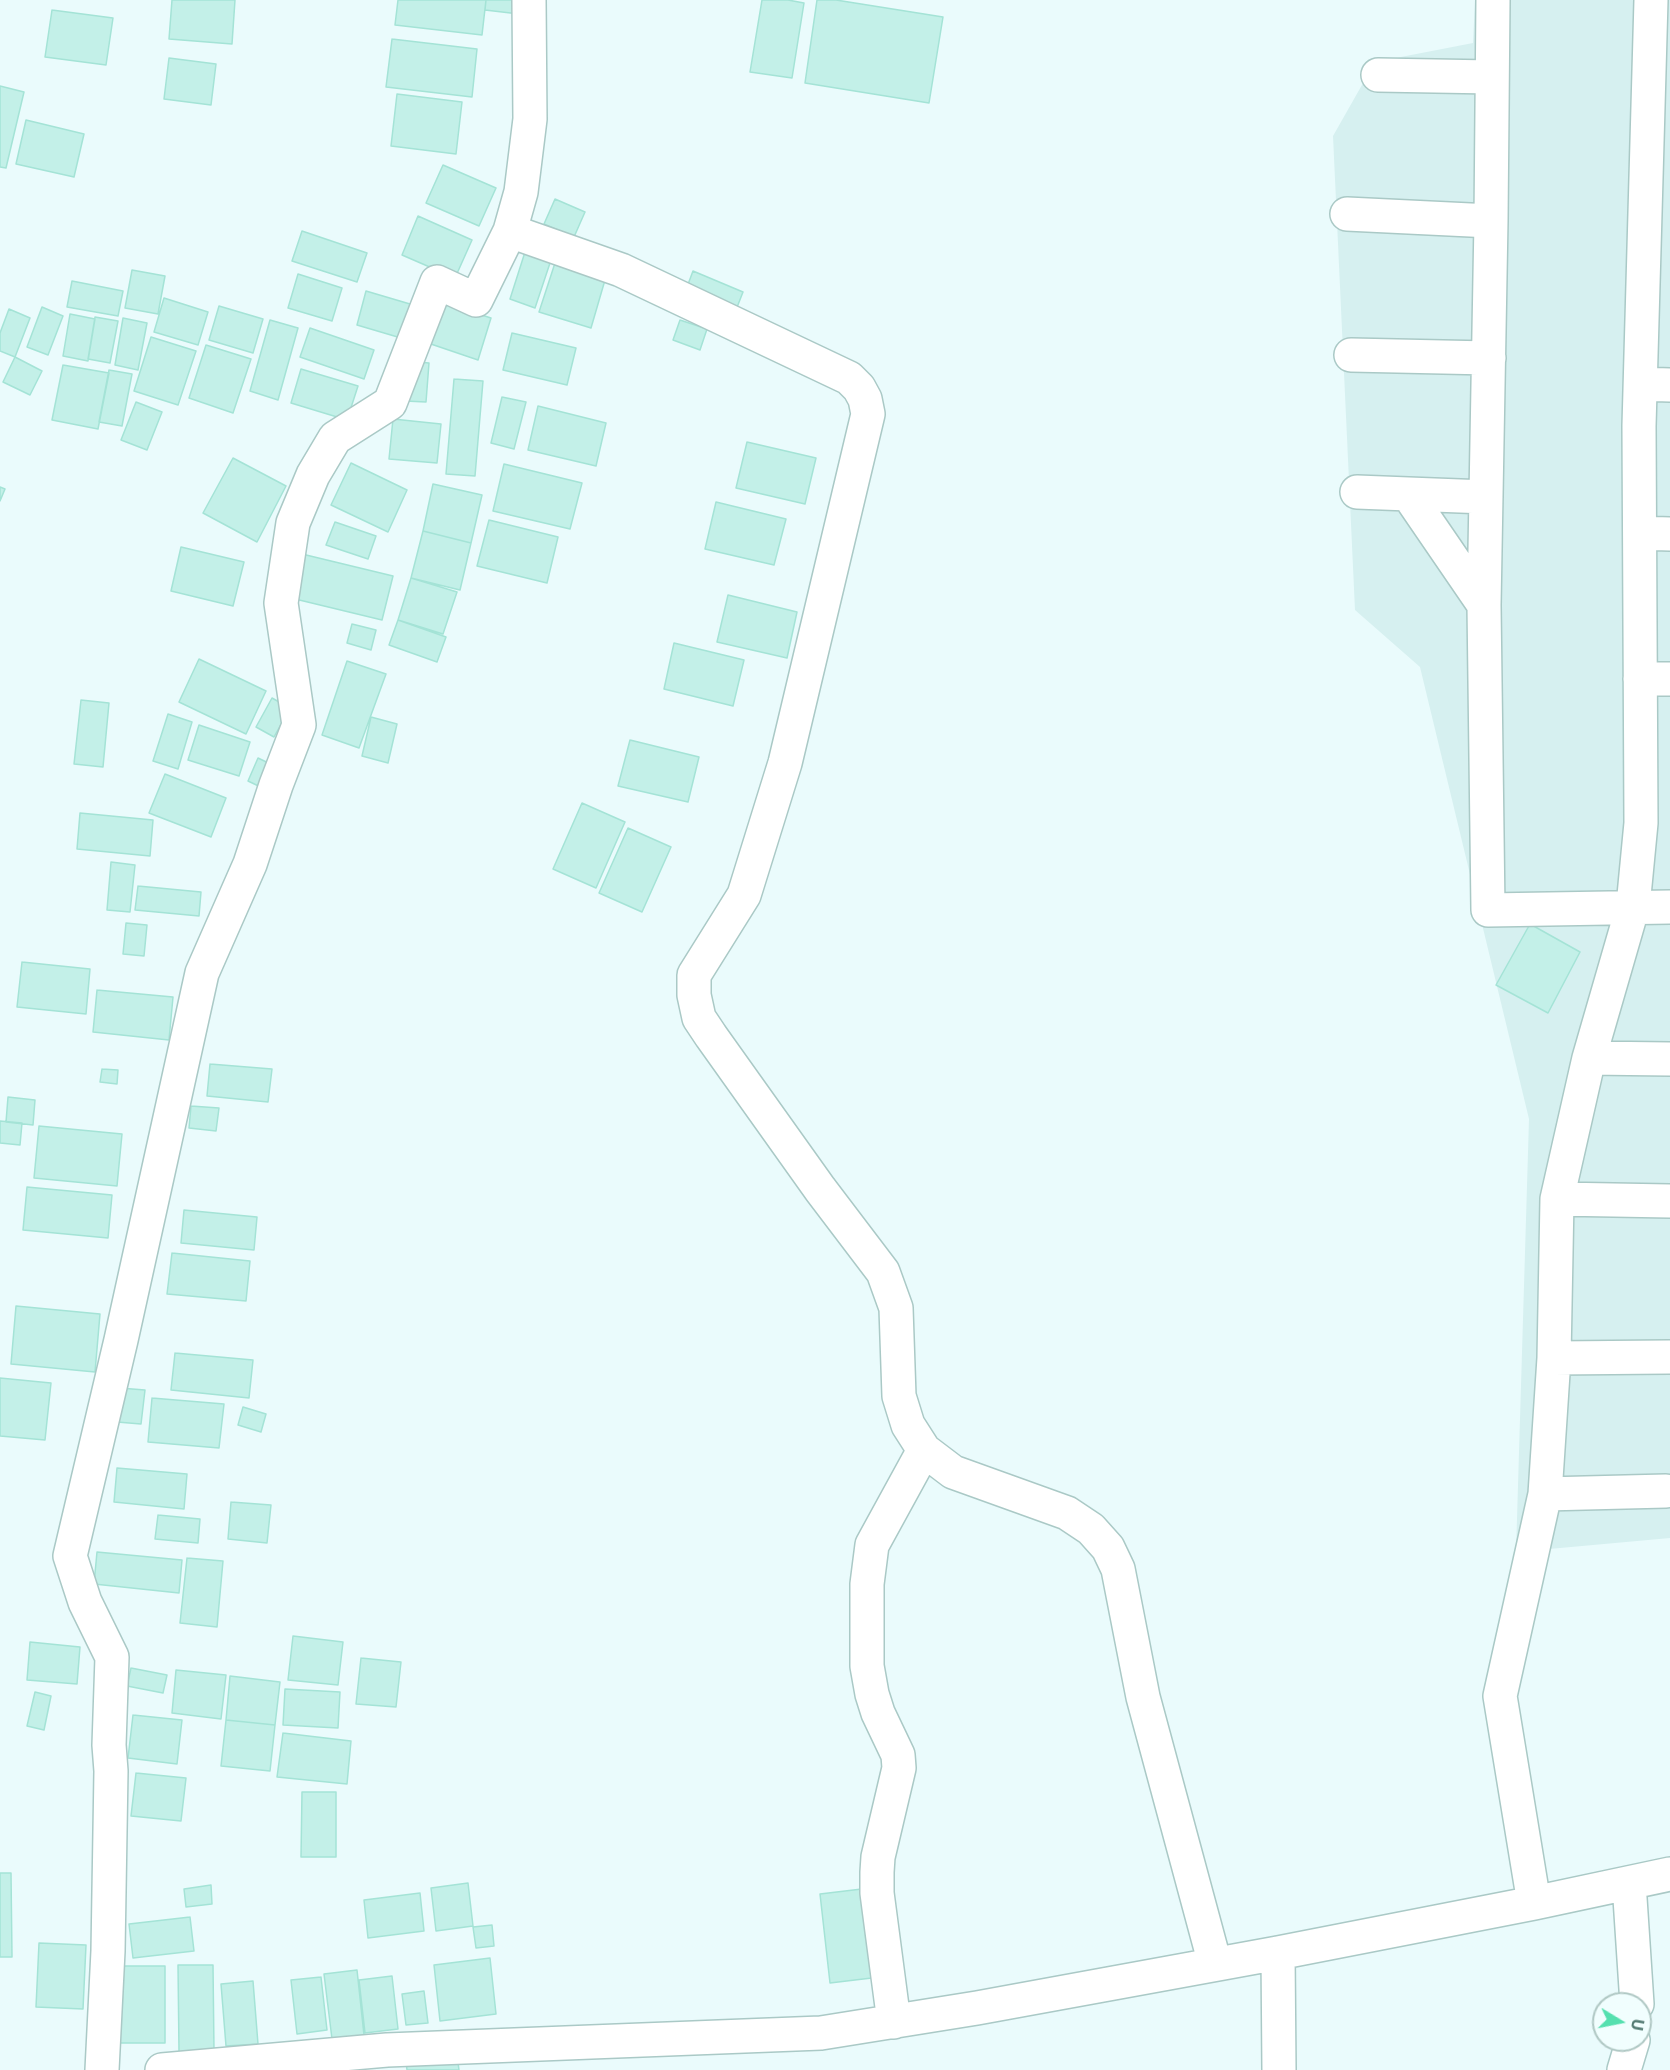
<!DOCTYPE html>
<style>
body{margin:0}
#map{position:relative;width:1670px;height:2070px;overflow:hidden;background:#eafbfc;font-family:"Open Sans",sans-serif}
canvas{display:block}
.north{position:absolute;left:1592px;top:1992px;width:60px;height:60px;box-sizing:border-box;background:#f1fefe;border:2px solid #b0c8c4;border-radius:50%;rotate:100deg;font-size:16px;font-weight:700;line-height:24px;text-align:center;color:#4e766e}
.north::after{content:'';display:block;margin:auto;width:21px;height:27px;background:#55e0af;clip-path:polygon(50% 0,100% 100%,50% 72%,0 100%)}
</style>
<div id="map">
<canvas width="1670" height="2070"></canvas>
<div class="north">U</div>
</div>
<script>
const ctx = document.querySelector('canvas').getContext('2d');
ctx.lineJoin = 'round';
function fill(path, color) { ctx.fillStyle = color; ctx.fill(path, 'evenodd'); }
const poly = rows => new Path2D(rows.map(r => 'M' + r).join(''));
function stroke(path, color, width, dash) { ctx.strokeStyle = color; ctx.lineWidth = width; ctx.lineCap = dash ? 'butt' : 'round'; ctx.setLineDash(dash || []); ctx.stroke(path); }
fill(poly([
 [1475,0,1670,0,1670,1538,1516,1552,1529,1119,1420,667,1355,610,1333,136,1375,62,1473,43]
]), '#d6f0f0');
const building = poly([
 [172,0,235,0,232,44,169,39,172,0],
 [398,0,486,0,482,35,395,25,398,0],
 [486,0,521,0,519,14,485,10,486,0],
 [762,0,788,0,804,3,792,78,750,72,762,0],
 [817,0,836,0,943,17,929,103,805,83,817,0],
 [52,10,113,18,106,65,45,57,52,10],
 [392,39,477,49,472,97,386,87,392,39],
 [169,58,216,64,211,105,164,99,169,58],
 [0,86,24,92,6,168,0,167,0,86],
 [397,94,462,102,456,154,391,146,397,94],
 [26,120,84,134,74,177,16,164,26,120],
 [443,165,496,188,479,226,426,203,443,165],
 [555,199,585,212,574,237,544,224,555,199],
 [418,216,472,240,455,278,402,255,418,216],
 [302,231,367,253,357,282,292,261,302,231],
 [525,252,551,260,535,308,510,299,525,252],
 [555,263,605,280,591,328,539,312,555,263],
 [132,270,165,276,158,314,125,308,132,270],
 [693,271,743,292,734,315,684,295,693,271],
 [298,274,342,288,332,321,288,308,298,274],
 [72,281,123,291,118,316,67,307,72,281],
 [366,291,410,304,401,338,357,325,366,291],
 [164,298,208,312,198,345,154,332,164,298],
 [438,301,491,318,478,360,425,342,438,301],
 [219,306,263,319,253,353,209,340,219,306],
 [42,307,63,316,48,355,27,347,42,307],
 [9,309,30,318,15,357,0,351,0,333,9,309],
 [70,314,95,319,88,361,63,356,70,314],
 [95,317,118,321,110,363,88,359,95,317],
 [123,318,147,323,138,370,115,365,123,318],
 [270,320,298,328,278,400,250,391,270,320],
 [680,320,707,329,700,350,673,340,680,320],
 [310,328,374,350,364,379,300,357,310,328],
 [512,333,576,348,567,385,503,370,512,333],
 [151,337,196,351,178,405,134,391,151,337],
 [206,345,251,359,233,413,189,398,206,345],
 [15,357,42,371,30,395,3,382,15,357],
 [408,361,429,363,426,402,405,401,408,361],
 [63,365,109,373,98,429,52,420,63,365],
 [301,369,358,386,347,420,291,403,301,369],
 [109,370,132,374,122,426,99,422,109,370],
 [454,379,483,381,475,476,446,474,454,379],
 [502,397,526,402,514,449,491,443,502,397],
 [136,402,162,412,147,450,121,440,136,402],
 [538,406,606,423,596,466,528,450,538,406],
 [393,419,441,424,437,463,389,459,393,419],
 [747,442,816,458,805,504,736,488,747,442],
 [233,458,286,486,257,542,203,513,233,458],
 [351,463,407,490,388,532,331,505,351,463],
 [504,464,582,483,570,529,493,511,504,464],
 [433,484,482,495,471,543,423,531,433,484],
 [0,487,5,489,0,501,0,487],
 [716,502,786,519,774,565,705,549,716,502],
 [489,520,558,537,547,583,477,566,489,520],
 [335,522,376,536,368,559,326,545,335,522],
 [423,531,471,543,460,590,411,578,423,531],
 [181,547,244,562,233,606,171,591,181,547],
 [302,554,393,576,382,620,291,598,302,554],
 [411,578,457,592,443,634,398,620,411,578],
 [728,595,797,612,787,658,717,642,728,595],
 [398,620,446,637,437,662,389,645,398,620],
 [352,624,376,630,371,650,347,643,352,624],
 [674,643,744,660,733,706,664,689,674,643],
 [199,659,266,691,246,734,179,702,199,659],
 [347,661,386,674,359,748,322,735,347,661],
 [272,698,290,708,274,737,256,727,272,698],
 [81,700,109,703,103,767,74,764,81,700],
 [168,714,192,722,178,769,153,761,168,714],
 [371,717,397,724,388,763,362,756,371,717],
 [199,725,250,742,239,776,188,760,199,725],
 [630,740,699,757,688,802,618,786,630,740],
 [258,758,279,768,269,791,248,781,258,758],
 [165,774,226,798,211,837,149,813,165,774],
 [582,803,625,822,596,888,553,869,582,803],
 [80,813,153,820,150,856,77,849,80,813],
 [628,828,671,847,642,912,599,893,628,828],
 [111,862,135,865,130,912,107,910,111,862],
 [138,886,201,892,199,916,135,910,138,886],
 [126,923,147,925,144,956,123,954,126,923],
 [1530,924,1580,952,1548,1013,1496,985,1530,924],
 [22,962,90,969,86,1014,17,1007,22,962],
 [97,990,173,997,169,1040,93,1032,97,990],
 [210,1064,272,1069,268,1102,207,1096,210,1064],
 [102,1069,118,1070,117,1084,100,1082,102,1069],
 [8,1097,35,1100,33,1125,6,1122,8,1097],
 [191,1106,219,1108,216,1131,189,1128,191,1106],
 [0,1121,22,1123,20,1145,0,1143,0,1121],
 [39,1126,122,1134,117,1186,34,1178,39,1126],
 [27,1187,112,1195,108,1238,23,1230,27,1187],
 [184,1210,257,1217,254,1250,181,1243,184,1210],
 [172,1253,250,1261,246,1301,167,1294,172,1253],
 [16,1306,100,1314,95,1372,11,1364,16,1306],
 [175,1353,253,1360,249,1398,171,1390,175,1353],
 [0,1378,51,1383,45,1440,0,1436,0,1378],
 [120,1388,145,1390,141,1424,117,1422,120,1388],
 [152,1398,224,1404,219,1448,148,1442,152,1398],
 [243,1407,266,1414,261,1432,238,1425,243,1407],
 [117,1468,187,1474,184,1509,114,1502,117,1468],
 [231,1502,271,1505,267,1543,228,1539,231,1502],
 [158,1515,200,1519,198,1543,155,1539,158,1515],
 [97,1552,182,1560,179,1593,94,1584,97,1552],
 [187,1558,223,1561,217,1627,180,1623,187,1558],
 [293,1636,343,1642,338,1685,288,1680,293,1636],
 [30,1642,80,1647,77,1684,27,1680,30,1642],
 [361,1658,401,1662,396,1707,356,1704,361,1658],
 [131,1668,167,1675,163,1693,127,1686,131,1668],
 [176,1670,226,1675,221,1719,172,1713,176,1670],
 [230,1676,280,1682,275,1725,226,1720,230,1676],
 [285,1689,340,1692,338,1728,283,1725,285,1689],
 [35,1692,51,1696,44,1730,27,1726,35,1692],
 [133,1715,182,1720,177,1764,128,1758,133,1715],
 [226,1720,275,1725,270,1771,221,1766,226,1720],
 [283,1733,351,1741,347,1784,277,1777,283,1733],
 [136,1773,186,1778,181,1821,131,1816,136,1773],
 [302,1792,336,1792,336,1857,301,1857,302,1792],
 [0,1873,11,1873,12,1957,0,1957,0,1873],
 [468,1883,473,1926,436,1931,431,1888,468,1883],
 [211,1885,212,1904,186,1907,184,1889,211,1885],
 [870,1888,880,1977,830,1983,820,1894,870,1888],
 [420,1893,424,1931,368,1938,364,1900,420,1893],
 [190,1917,194,1951,133,1958,129,1924,190,1917],
 [492,1925,494,1946,476,1948,473,1927,492,1925],
 [39,1943,86,1945,83,2009,36,2007,39,1943],
 [490,1958,496,2014,440,2021,434,1965,490,1958],
 [178,1965,213,1965,214,2051,179,2052,178,1965],
 [116,1966,165,1966,165,2043,117,2043,116,1966],
 [357,1970,364,2035,332,2039,324,1974,357,1970],
 [392,1976,398,2029,365,2033,359,1980,392,1976],
 [321,1977,327,2030,297,2034,291,1980,321,1977],
 [253,1981,258,2044,226,2046,221,1984,253,1981],
 [424,1991,428,2023,406,2025,402,1994,424,1991],
 [457,2055,459,2070,407,2070,406,2062,457,2055]
]);
fill(building, '#c3f0e8');
stroke(building, '#a4e3d6', 1.5);
const minor = poly([
 [1493,0,1491,221,1484,605,1488,910,1670,907],
 [1378,75,1492,77],
 [1347,214,1491,221],
 [510,231,621,270,849,378,859,388,865,399,868,414,785,763,744,895,694,975,694,995,699,1018,711,1036,820,1189,883,1272,896,1308,899,1396,908,1425,924,1450,953,1472,1067,1513,1091,1529,1108,1548,1118,1569,1143,1697,1215,1964],
 [1351,355,1489,358],
 [1641,384,1670,385],
 [1357,492,1486,497],
 [1408,494,1484,605],
 [1640,533,1670,534],
 [1640,679,1670,679],
 [1589,1058,1670,1059],
 [1557,1199,1670,1201],
 [1554,1358,1669,1357],
 [1545,1494,1666,1491],
 [1629,1883,1637,2004],
 [1534,1903,1500,1696,1545,1494,1554,1358,1557,1199,1589,1058,1633,906,1641,823,1639,426,1651,0],
 [1278,1953,1279,2070],
 [894,2022,877,1893,877,1872,878,1857,899,1768,898,1755,878,1713,872,1694,867,1666,867,1584,872,1545,924,1450],
 [102,2070,108,1951,111,1771,109,1745,112,1657,85,1602,70,1556,121,1340,202,973,250,864,276,785,299,725,281,603,293,523,313,475,335,438,390,403,437,282,476,300,510,231,521,192,530,119,529,0],
 [162,2070,387,2050,821,2033,977,2008,1278,1953,1534,1903,1670,1874],
 [1624,2070,1633,2040]
]);
stroke(minor, '#aac9c6', 36);
stroke(minor, '#fff', 33);
</script>
